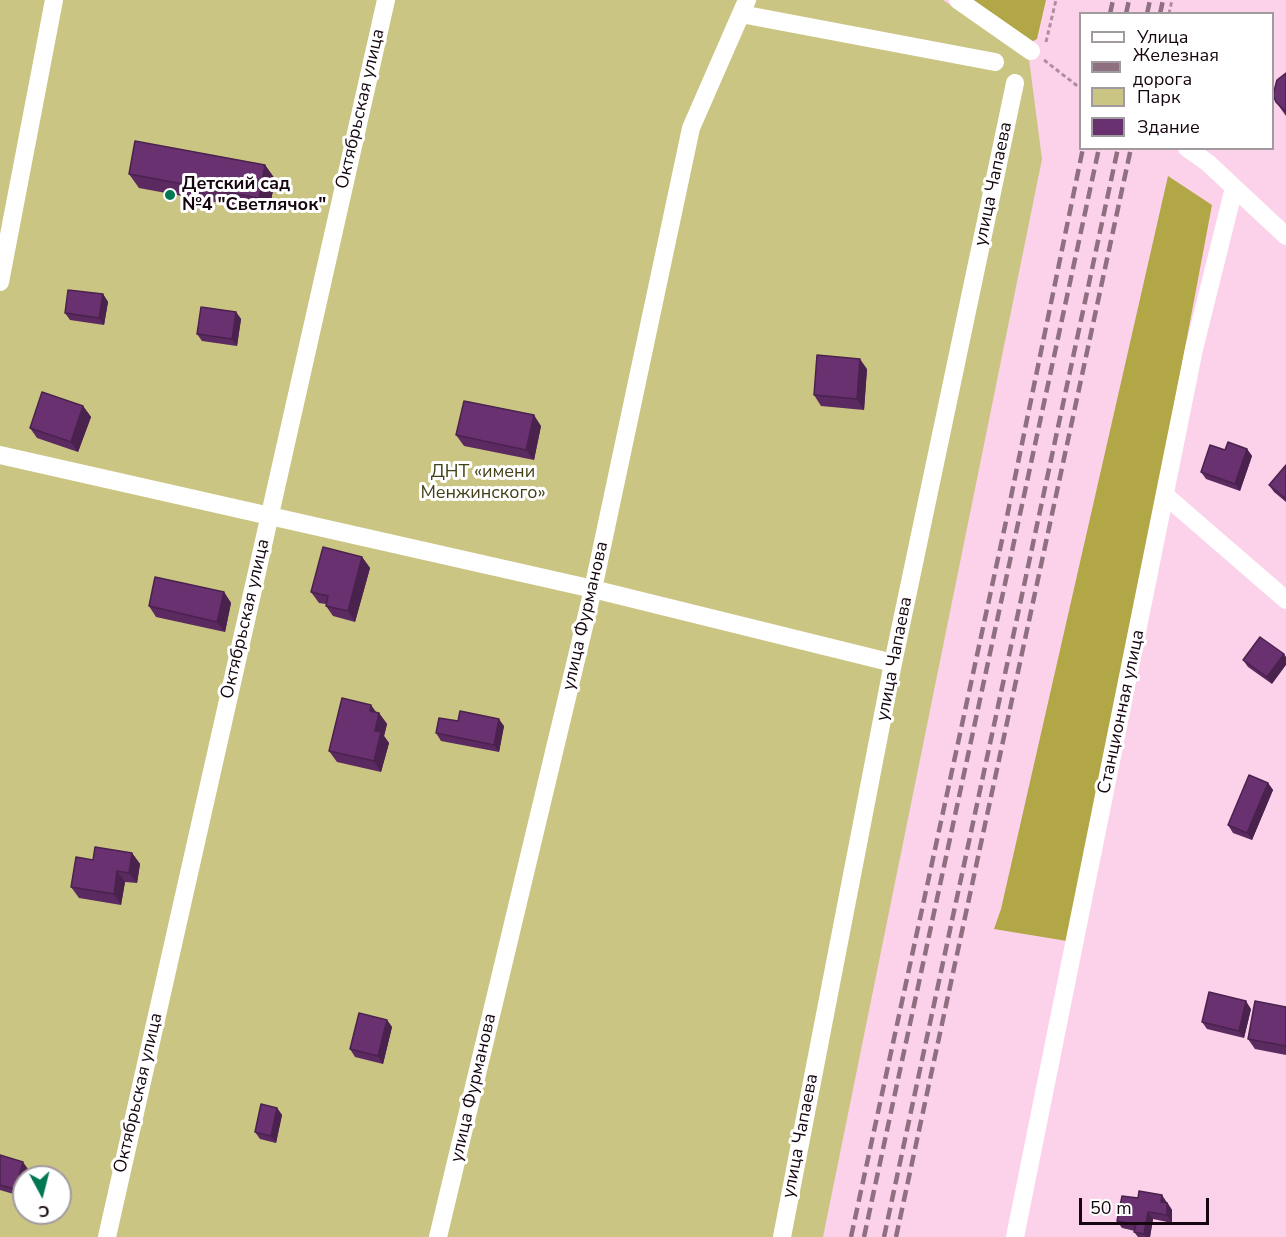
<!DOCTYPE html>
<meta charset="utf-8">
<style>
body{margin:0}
#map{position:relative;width:1286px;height:1237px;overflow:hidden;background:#fcd2ea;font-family:"Nunito Sans",sans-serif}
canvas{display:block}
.legend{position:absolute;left:1079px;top:12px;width:195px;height:138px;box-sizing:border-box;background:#fff;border:2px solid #a19b9f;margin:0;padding:8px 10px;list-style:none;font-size:18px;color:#15050f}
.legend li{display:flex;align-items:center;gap:12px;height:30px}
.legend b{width:30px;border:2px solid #a19b9f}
.north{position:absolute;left:12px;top:1165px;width:60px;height:60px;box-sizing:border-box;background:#fff;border:2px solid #a19b9f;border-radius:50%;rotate:173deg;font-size:16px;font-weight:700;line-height:24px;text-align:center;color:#15050f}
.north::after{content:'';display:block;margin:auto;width:21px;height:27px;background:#017753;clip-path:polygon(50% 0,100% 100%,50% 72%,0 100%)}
.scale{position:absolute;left:1079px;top:1198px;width:130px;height:27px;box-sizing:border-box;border:3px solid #15050f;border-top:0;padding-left:8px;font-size:18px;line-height:21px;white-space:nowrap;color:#15050f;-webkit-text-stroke:4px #fff;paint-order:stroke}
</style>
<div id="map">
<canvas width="1286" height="1237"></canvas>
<ul class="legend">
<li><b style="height:8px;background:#fff"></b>Улица</li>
<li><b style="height:8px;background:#8e7081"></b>Железная дорога</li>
<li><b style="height:16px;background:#cbc583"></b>Парк</li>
<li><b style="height:16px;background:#6a3170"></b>Здание</li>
</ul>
<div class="north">С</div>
<div class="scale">50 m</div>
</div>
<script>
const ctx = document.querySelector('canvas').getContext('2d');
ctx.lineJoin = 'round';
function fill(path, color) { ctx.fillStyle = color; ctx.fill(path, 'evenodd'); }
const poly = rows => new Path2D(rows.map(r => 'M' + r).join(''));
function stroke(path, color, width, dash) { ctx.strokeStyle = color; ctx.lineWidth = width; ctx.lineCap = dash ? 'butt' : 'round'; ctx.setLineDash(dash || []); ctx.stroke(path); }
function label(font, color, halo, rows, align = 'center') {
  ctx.font = font + ' "Nunito Sans",sans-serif'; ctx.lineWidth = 6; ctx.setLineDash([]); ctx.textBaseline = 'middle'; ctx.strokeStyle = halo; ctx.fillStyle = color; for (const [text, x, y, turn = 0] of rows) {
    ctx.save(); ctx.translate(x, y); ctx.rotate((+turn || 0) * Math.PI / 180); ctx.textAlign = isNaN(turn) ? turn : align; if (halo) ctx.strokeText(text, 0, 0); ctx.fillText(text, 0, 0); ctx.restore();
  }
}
fill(poly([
 [0,0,943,0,1029,59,1042,159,823,1237,0,1237],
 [24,1177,60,1177,60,1213,24,1213]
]), '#cbc583');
fill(poly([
 [968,0,1046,0,1037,39,1031,42],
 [1168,176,1212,205,1073,942,994,929,1001,909]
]), '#b1a746');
stroke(poly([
 [1169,14,1172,0],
 [1046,42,1056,0],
 [1044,60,1080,88]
]), '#b08ea2', 3, [4.5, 3]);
stroke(poly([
 [958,0,1031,51],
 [741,14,995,62],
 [1187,148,1208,163,1286,236],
 [0,282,54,0],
 [0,455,593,589,893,663],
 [1166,496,1286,600],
 [107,1237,386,0],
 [438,1237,593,589,691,128,747,0],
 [782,1237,893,663,1015,83],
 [1015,1237,1194,349,1234,188]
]), '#fff', 18);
stroke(poly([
 [1110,14,1113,0],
 [1126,14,1129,0],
 [1147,14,1150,0],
 [1160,14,1163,0],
 [851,1237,1005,526,1083,148],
 [864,1237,1099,148],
 [884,1237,1118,148],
 [896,1237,1131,148]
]), '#8e7081', 4.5, [12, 6]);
fill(poly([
 [1286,73,1286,116,1276,102],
 [265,165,275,179,269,212,139,188,129,174],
 [103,294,108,302,104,325,70,320,65,313],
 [236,312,241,319,237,346,202,341,197,334],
 [867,369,864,410,821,406,814,395],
 [83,406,91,417,78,452,37,438,30,428],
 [541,426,534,460,464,446,456,435],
 [1247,449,1252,456,1240,491,1206,479,1201,472,1225,450],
 [1286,465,1286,502,1274,492,1269,485],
 [362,557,370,568,355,622,333,616,326,606,326,604,319,603,311,592],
 [224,592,231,603,225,632,156,617,149,606],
 [1260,637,1272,684,1248,667,1243,660],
 [379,713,387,724,384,736,389,743,381,772,337,762,329,751],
 [504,726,499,752,441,741,436,733],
 [1268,783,1273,790,1252,840,1233,833,1228,825],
 [132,853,140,864,137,883,125,882,121,905,79,898,71,887,93,860],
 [1286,1007,1286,1055,1255,1049,1248,1039],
 [1251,1009,1244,1038,1207,1029,1202,1022],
 [387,1020,392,1027,383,1064,355,1057,350,1049],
 [277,1108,282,1115,276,1143,260,1139,255,1132],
 [0,1155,28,1169,20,1196,0,1190],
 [1167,1202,1172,1210,1172,1223,1153,1219,1150,1237,1138,1237,1134,1232,1135,1231,1122,1228,1117,1221]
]), '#5b2a60');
fill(poly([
 [265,165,275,179,269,212,259,198],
 [103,294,108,302,104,325,99,318],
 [236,312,241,319,237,346,232,339],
 [860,359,867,369,864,410,857,399],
 [83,406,91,417,78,452,71,442],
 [534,415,541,426,534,460,526,450],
 [1247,449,1252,456,1240,491,1235,484],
 [362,557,370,568,355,622,348,611],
 [224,592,231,603,225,632,217,622],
 [1284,654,1286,657,1286,665,1272,684,1267,677],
 [371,705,379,716,370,711],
 [379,713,387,724,384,736,389,743,381,772,374,761,375,731],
 [499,719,504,726,499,752,494,745],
 [1268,783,1273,790,1252,840,1247,833],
 [132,853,140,864,137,883,129,873],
 [117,871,125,882,121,905,114,894],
 [1246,1001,1251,1009,1244,1038,1239,1031],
 [387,1020,392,1027,383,1064,378,1056],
 [277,1108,282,1115,276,1143,271,1136],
 [23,1162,28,1169,26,1177,24,1177,24,1183,20,1196,15,1189],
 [1162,1195,1172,1210,1172,1223,1167,1215,1161,1202],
 [1148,1212,1153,1219,1150,1237,1146,1237,1144,1234]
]), '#4a224e');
const building = poly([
 [1286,73,1286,112,1276,102,1273,95,1277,80,1286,73],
 [135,141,265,165,259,198,129,174,135,141],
 [68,290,103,294,99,318,65,313,68,290],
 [201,307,236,312,232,339,197,334,201,307],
 [817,355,860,359,857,399,814,395,817,355],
 [42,392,83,406,71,442,30,428,42,392],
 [464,401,534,415,526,450,456,435,464,401],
 [1228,442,1247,449,1235,484,1201,472,1210,445,1225,450,1228,442],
 [1286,465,1286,499,1269,485,1286,465],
 [323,547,362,557,348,611,326,606,328,596,311,592,323,547],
 [155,577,224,592,217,622,149,606,155,577],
 [1260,637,1284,654,1267,677,1243,660,1260,637],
 [342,698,371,705,370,711,379,713,375,731,381,732,374,761,329,751,342,698],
 [460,711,499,719,494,745,436,733,439,718,458,721,460,711],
 [1249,775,1268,783,1247,833,1228,825,1249,775],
 [95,847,132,853,129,873,117,871,114,894,71,887,76,857,93,860,95,847],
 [1209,992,1246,1001,1239,1031,1202,1022,1209,992],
 [1255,1001,1286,1007,1286,1046,1248,1039,1255,1001],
 [359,1013,387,1020,378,1056,350,1049,359,1013],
 [261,1104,277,1108,271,1136,255,1132,261,1104],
 [0,1155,23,1162,15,1189,0,1185,0,1155],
 [1139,1191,1162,1195,1161,1202,1167,1203,1167,1215,1148,1212,1144,1234,1134,1232,1136,1225,1117,1221,1122,1196,1138,1198,1139,1191]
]);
fill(building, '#6a3170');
stroke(building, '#4a224e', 1.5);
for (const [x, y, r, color] of [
 [170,195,6,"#017753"]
]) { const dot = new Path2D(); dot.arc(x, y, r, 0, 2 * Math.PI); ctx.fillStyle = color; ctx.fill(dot); stroke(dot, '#fff', 2); }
label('18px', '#15050f', '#fff', [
 ["Октябрьская улица",361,109,-77],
 ["улица Чапаева",994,184,-78],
 ["улица Фурманова",586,616,-77],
 ["Октябрьская улица",246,619,-77],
 ["улица Чапаева",895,659,-79],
 ["Станционная улица",1122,712,-78],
 ["улица Фурманова",474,1088,-77],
 ["Октябрьская улица",139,1093,-77],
 ["улица Чапаева",801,1136,-79]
]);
label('bold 18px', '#15050f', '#fff', [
 ["Детский сад",182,185],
 ["№4 \"Светлячок\"",182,206]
], 'left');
label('18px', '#444017', '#fff', [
 ["ДНТ «имени",483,473],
 ["Менжинского»",483,494]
]);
</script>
